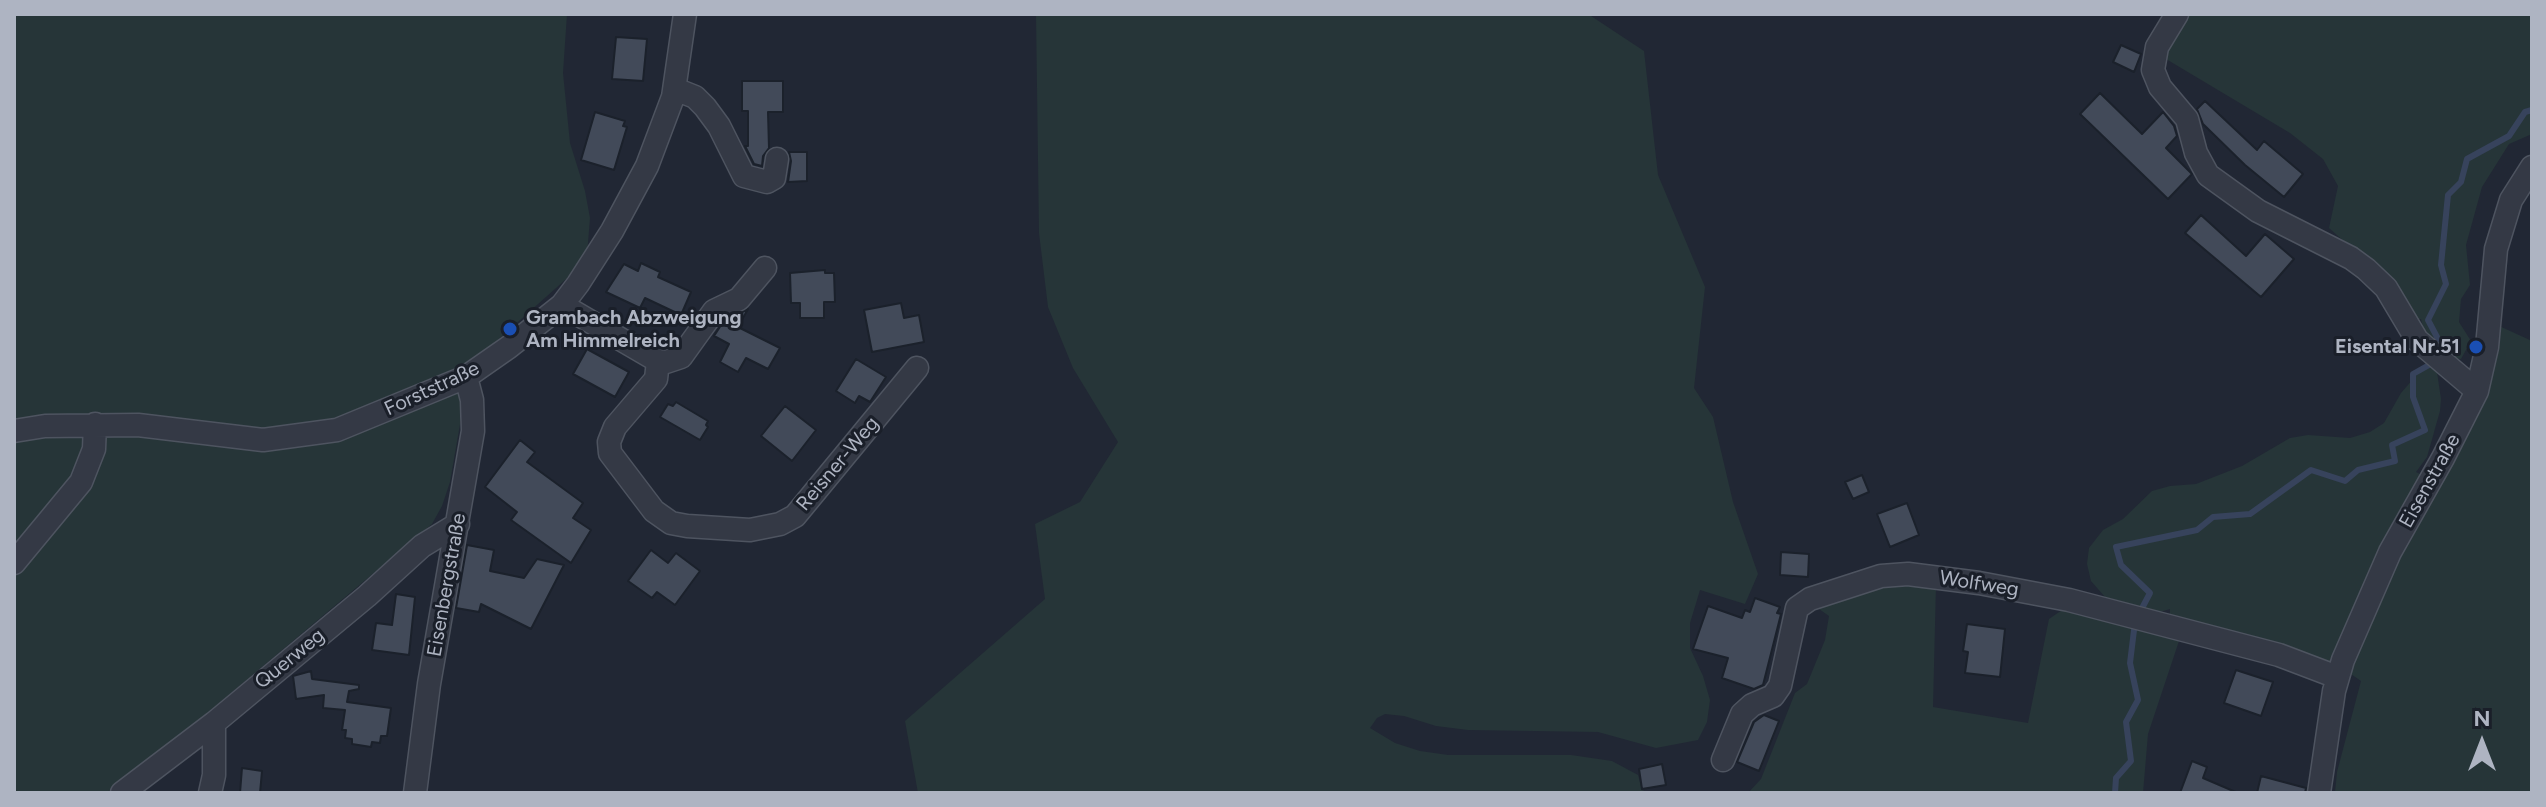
<!DOCTYPE html>
<meta charset="utf-8">
<style>
body{margin:0}
#map{position:relative;width:2546px;height:807px;overflow:hidden;background:#212734;font-family:Figtree,sans-serif}
canvas{display:block}
.frame{position:absolute;inset:0;border:16px solid #aeb4c2;pointer-events:none}
.north{position:absolute;left:2442px;top:703px;width:80px;height:80px;-webkit-text-stroke:6px #1a1f29;paint-order:stroke;rotate:0deg;font-size:22px;font-weight:700;line-height:32px;text-align:center;color:#aeb4c2}
.north::after{content:'';display:block;margin:auto;width:28px;height:36px;background:#aeb4c2;clip-path:polygon(50% 0,100% 100%,50% 72%,0 100%)}
</style>
<div id="map">
<canvas width="2546" height="807"></canvas>
<div class="frame"></div>
<div class="north">N</div>
</div>
<script>
const ctx = document.querySelector('canvas').getContext('2d');
ctx.lineJoin = 'round';
function fill(path, color) { ctx.fillStyle = color; ctx.fill(path, 'evenodd'); }
const poly = rows => new Path2D(rows.map(r => 'M' + r).join(''));
function stroke(path, color, width, dash) { ctx.strokeStyle = color; ctx.lineWidth = width; ctx.lineCap = dash ? 'butt' : 'round'; ctx.setLineDash(dash || []); ctx.stroke(path); }
function label(font, color, halo, rows, align = 'center') {
  ctx.font = font + ' Figtree,sans-serif'; ctx.lineWidth = 6; ctx.setLineDash([]); ctx.textBaseline = 'middle'; ctx.strokeStyle = halo; ctx.fillStyle = color; for (const [text, x, y, turn = 0] of rows) {
    ctx.save(); ctx.translate(x, y); ctx.rotate((+turn || 0) * Math.PI / 180); ctx.textAlign = isNaN(turn) ? turn : align; if (halo) ctx.strokeText(text, 0, 0); ctx.fillText(text, 0, 0); ctx.restore();
  }
}
fill(poly([
 [14,14,567,14,563,73,570,143,585,191,590,218,587,255,574,272,492,345,478,361,467,384,450,482,442,506,432,524,199,720,106,793,14,793],
 [1036,14,1588,14,1644,51,1658,175,1705,287,1694,388,1713,417,1733,502,1758,574,1745,604,1700,590,1690,623,1690,648,1703,676,1710,700,1707,722,1698,740,1656,748,1598,732,1468,730,1436,726,1404,716,1385,714,1377,718,1370,728,1395,743,1420,751,1448,755,1571,755,1612,761,1638,775,1642,790,1649,793,918,793,905,721,1045,599,1035,524,1080,502,1118,442,1073,368,1048,307,1039,233],
 [2184,14,2532,14,2532,134,2509,144,2482,187,2466,245,2470,285,2461,299,2459,322,2471,341,2461,359,2446,357,2425,337,2421,319,2411,320,2347,244,2329,228,2338,186,2323,159,2290,133,2161,56],
 [2497,325,2532,341,2532,793,2335,793,2337,772,2361,681,2348,672],
 [2429,366,2437,372,2441,399,2440,411,2427,457,2416,472,2424,476,2333,667,2170,621,2170,609,2160,612,2105,597,2091,581,2087,564,2089,548,2103,530,2123,519,2152,491,2170,486,2196,484,2242,466,2290,438,2308,435,2350,438,2370,432,2384,423,2401,393,2420,371],
 [1936,584,1933,707,2028,723,2049,619,2068,606,2181,635,2148,734,2143,793,1748,793,1761,779,1795,693,1807,684,1825,640,1829,616,1812,604,1865,586]
]), '#263538');
stroke(poly([
 [2434,349,2437,337,2428,320,2446,284,2441,265,2448,195,2461,182,2467,159,2509,136,2525,112,2532,110],
 [2140,612,2150,593,2121,565,2116,547,2197,530,2213,517,2250,514,2311,470,2345,481,2358,470,2395,461,2392,445,2425,430,2413,397,2413,374,2429,365,2430,360],
 [2115,793,2116,778,2131,761,2126,722,2138,700,2130,663,2135,622]
]), '#37435c', 6);
const building = poly([
 [616,37,647,39,643,81,612,79,616,37],
 [2121,45,2141,54,2134,72,2113,62,2121,45],
 [742,81,783,81,783,112,768,112,769,148,763,156,762,166,754,164,745,146,748,146,748,111,742,111,742,81],
 [2100,93,2142,134,2163,112,2174,126,2177,136,2166,148,2192,174,2168,199,2080,114,2100,93],
 [2205,101,2257,150,2264,141,2303,174,2284,197,2245,165,2203,124,2197,109,2205,101],
 [595,112,625,121,623,126,627,127,614,170,581,160,595,112],
 [789,152,807,152,807,181,788,182,791,161,789,152],
 [2201,215,2246,256,2265,234,2294,259,2261,297,2185,233,2201,215],
 [641,263,660,272,658,277,691,292,681,315,645,298,640,308,606,292,624,264,638,271,641,263],
 [825,270,825,273,834,273,835,302,824,302,824,318,800,318,800,303,791,303,790,273,825,270],
 [901,303,904,318,919,315,924,342,872,352,864,310,901,303],
 [748,309,738,327,780,348,768,369,746,358,738,372,720,362,729,344,714,336,723,322,748,309],
 [587,349,629,372,615,397,573,374,587,349],
 [856,359,886,377,870,402,859,396,855,403,836,391,856,359],
 [676,402,708,421,706,425,708,427,700,440,660,417,668,404,673,406,676,402],
 [785,406,816,430,792,461,761,436,785,406],
 [520,440,535,452,527,462,583,503,573,518,591,530,571,563,511,520,517,512,485,487,520,440],
 [1862,475,1869,492,1853,499,1845,482,1862,475],
 [1907,503,1919,535,1890,547,1877,514,1907,503],
 [467,545,494,550,490,571,524,578,537,559,564,565,531,629,481,604,479,612,456,608,467,545],
 [651,550,668,563,676,553,700,571,675,605,657,592,652,598,628,581,651,550],
 [1781,552,1809,554,1808,577,1780,575,1781,552],
 [396,594,415,597,409,655,372,650,376,623,392,625,396,594],
 [1755,598,1780,607,1777,613,1781,614,1763,685,1754,689,1722,678,1728,658,1693,649,1708,606,1742,618,1745,610,1750,612,1755,598],
 [1967,624,2005,629,2000,677,1965,673,1968,652,1963,651,1967,624],
 [2236,670,2273,682,2261,716,2224,703,2236,670],
 [311,671,312,679,359,685,359,689,349,691,347,702,391,708,387,736,381,736,380,743,372,742,371,747,352,744,352,739,345,738,346,730,342,730,345,710,323,708,324,695,296,699,293,676,311,671],
 [1764,715,1779,721,1759,771,1737,762,1754,722,1764,715],
 [2192,761,2207,767,2203,778,2238,793,2180,793,2192,761],
 [1662,764,1666,785,1642,789,1639,769,1662,764],
 [242,768,262,771,260,793,240,793,242,768],
 [2261,776,2306,788,2305,793,2257,793,2261,776]
]);
fill(building, '#424a59');
stroke(building, '#1b212b', 2);
const minor = poly([
 [2177,14,2157,47,2153,70,2160,87,2187,119,2196,153,2208,175,2258,211,2351,258,2366,269,2386,288,2417,340,2477,391],
 [675,89,695,97,705,107,719,126,744,176,767,182,774,178,777,159],
 [562,305,658,361,656,379,615,427,609,442,610,453,654,511,671,523,687,526,750,530,780,524,795,516,917,368],
 [658,361,666,362,681,357,714,311,739,299,765,268],
 [14,431,45,426,138,425,263,440,337,430,466,377,509,347,562,305,578,284,612,231,647,166,673,97,685,14],
 [14,563,81,482,94,449,95,424],
 [1723,760,1742,714,1752,705,1773,696,1780,686,1797,608,1810,599,1881,576,1908,574,1979,583,2069,600,2279,655,2337,677],
 [122,793,214,723,367,596,422,546,458,524],
 [210,793,214,775,214,723],
 [415,793,429,684,473,431,472,400,466,377],
 [2319,793,2334,691,2343,660,2390,552,2443,458,2477,391,2487,347,2496,249,2511,200,2532,167]
]);
stroke(minor, '#4e5460', 25);
stroke(minor, '#343945', 22);
for (const [x, y, r, color] of [
 [510,329,8,"#1a4fb4"],
 [2476,347,8,"#1a4fb4"]
]) { const dot = new Path2D(); dot.arc(x, y, r, 0, 2 * Math.PI); ctx.fillStyle = color; ctx.fill(dot); stroke(dot, '#1a1f29', 3); }
label('bold 20px', '#aeb4c2', '#1a1f29', [
 ["Grambach Abzweigung",526,318],
 ["Am Himmelreich",526,341],
 ["Eisental Nr.51",2460,347,"right"]
], 'left');
label('20px', '#aeb4c2', '#1a1f29', [
 ["Forststraße",432,389,-25],
 ["Reisner-Weg",838,464,-50],
 ["Eisenstraße",2430,481,-61],
 ["Wolfweg",1979,584,9],
 ["Eisenbergstraße",447,585,-80],
 ["Querweg",290,659,-39]
]);
</script>
